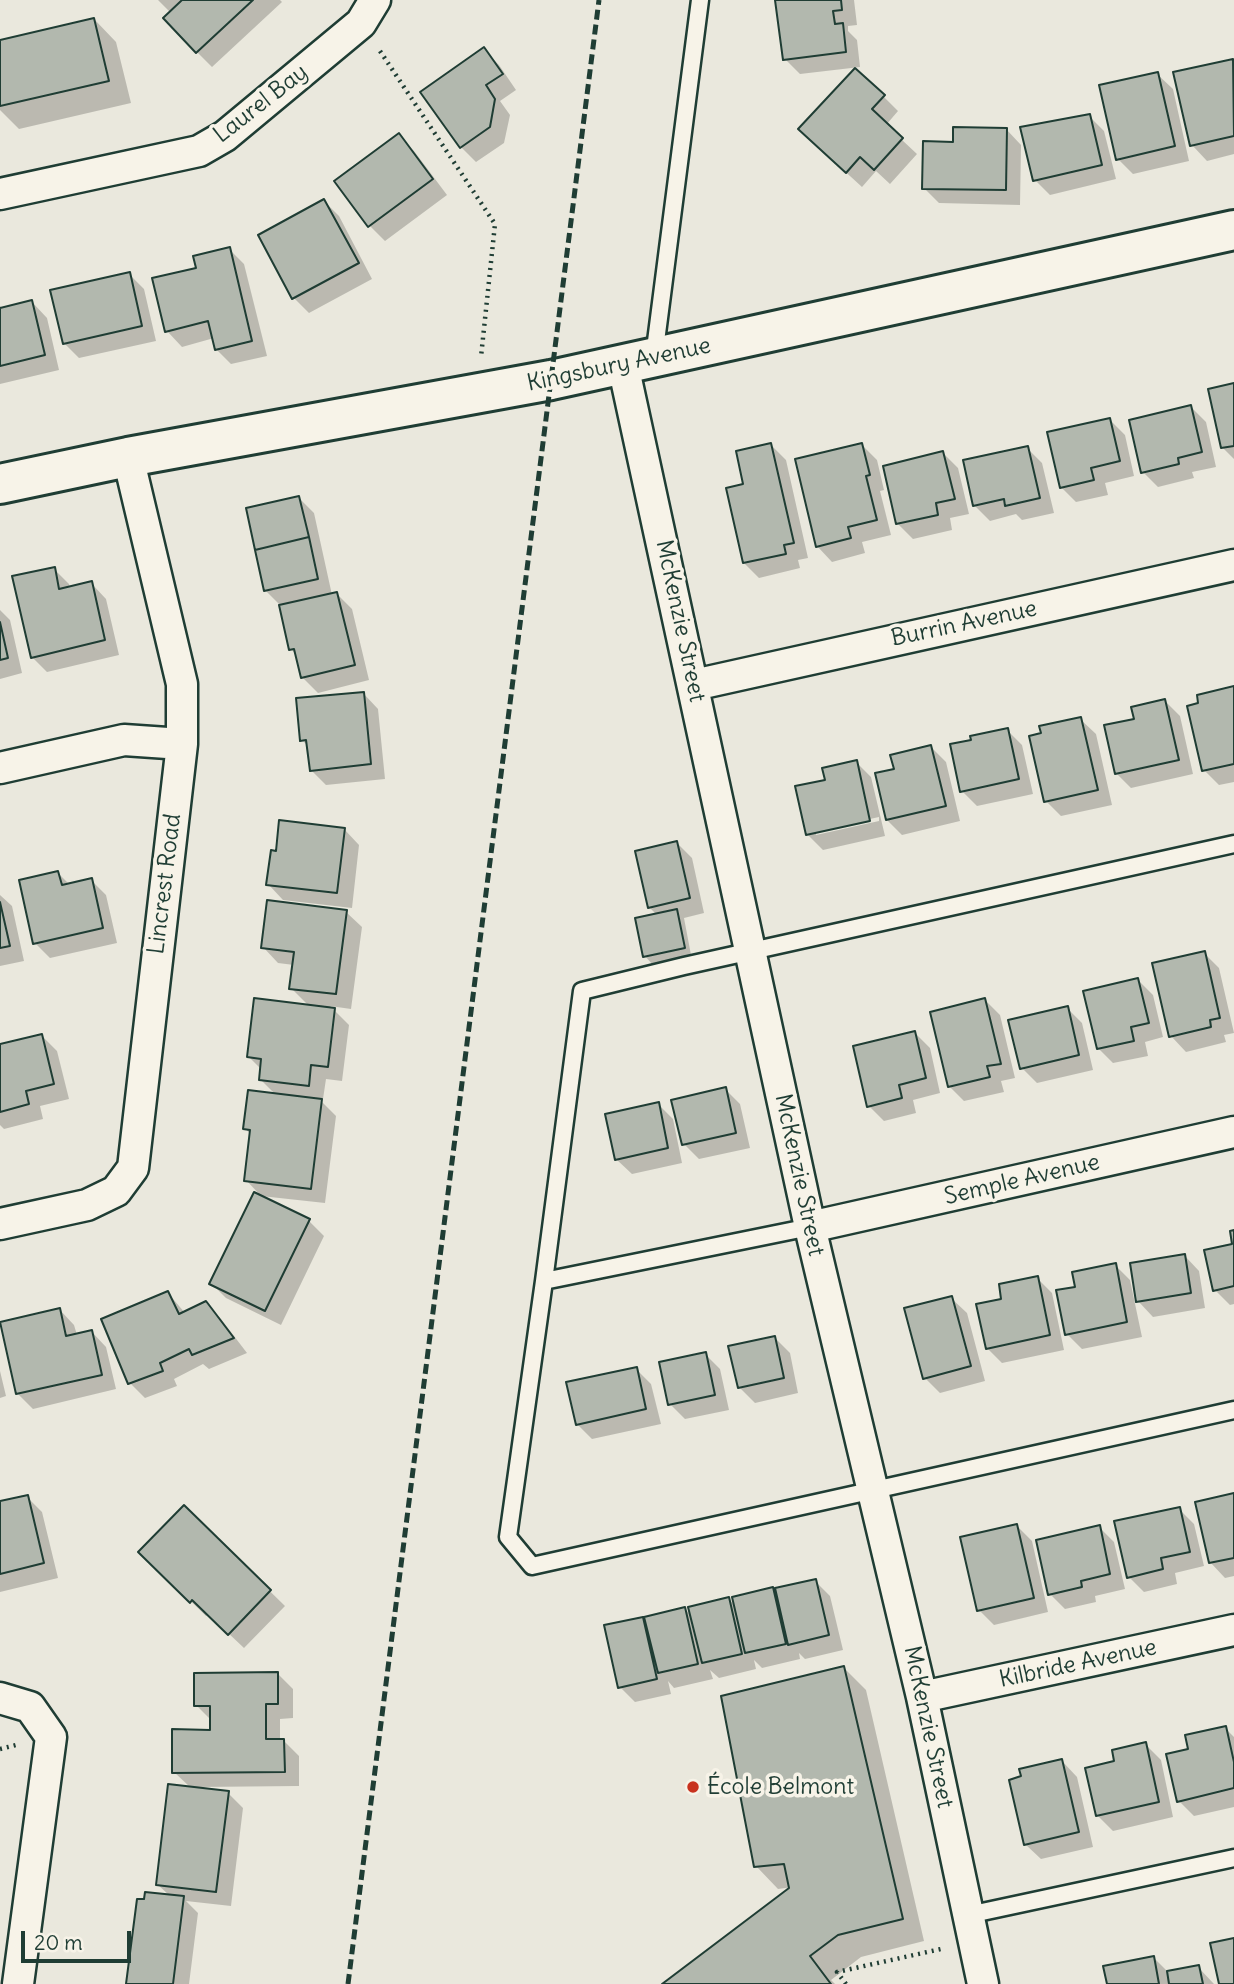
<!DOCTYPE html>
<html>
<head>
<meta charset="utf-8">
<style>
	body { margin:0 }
	#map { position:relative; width:1234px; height:1984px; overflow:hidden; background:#eae8dd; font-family:Delius,sans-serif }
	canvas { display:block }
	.scale { position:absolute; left:21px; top:1931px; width:110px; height:32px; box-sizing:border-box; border:4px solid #1f3d34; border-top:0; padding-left:9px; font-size:21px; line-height:24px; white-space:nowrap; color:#1f3d34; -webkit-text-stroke:5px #f7f3e8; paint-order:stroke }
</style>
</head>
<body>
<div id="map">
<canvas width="1234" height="1984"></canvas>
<div class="scale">20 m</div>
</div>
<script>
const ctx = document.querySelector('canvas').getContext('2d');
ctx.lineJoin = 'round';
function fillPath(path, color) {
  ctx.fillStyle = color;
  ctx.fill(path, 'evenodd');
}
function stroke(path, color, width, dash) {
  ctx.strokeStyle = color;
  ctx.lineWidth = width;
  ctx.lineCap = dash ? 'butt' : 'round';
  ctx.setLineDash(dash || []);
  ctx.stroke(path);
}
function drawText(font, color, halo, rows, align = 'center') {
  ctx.font = font + ' Delius,sans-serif';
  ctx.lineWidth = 7;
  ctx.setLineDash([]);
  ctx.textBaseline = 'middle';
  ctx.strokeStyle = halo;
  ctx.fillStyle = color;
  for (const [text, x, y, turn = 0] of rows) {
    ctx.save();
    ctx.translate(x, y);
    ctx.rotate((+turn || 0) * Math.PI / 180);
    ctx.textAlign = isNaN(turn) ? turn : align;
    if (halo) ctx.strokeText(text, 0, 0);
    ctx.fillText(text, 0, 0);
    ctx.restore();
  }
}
const shadow = new Path2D(`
	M158,0H280L282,2L212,67L197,52L171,13Z
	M777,0H854L857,25L848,26V31L857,40L860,67L800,74L785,59Z
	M94,19L116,42L131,103L19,129L0,110V41Z
	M484,50L499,65L516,90L500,101L510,115L504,143L476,162L461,147L423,92Z
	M1232,60L1234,62V154L1207,161L1192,145Z
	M1157,74L1173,89L1189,161L1133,174L1118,159Z
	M883,96L898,111L886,125L917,154L890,184L876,171L862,187L815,144Z
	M1089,116L1104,131L1116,179L1050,195L1035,180Z
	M1006,129L1021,145L1020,205L939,203L924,188L955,143Z
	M399,136L414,151L447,195L385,241L370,226L337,181Z
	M324,201L339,216L372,279L309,313L294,298Z
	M229,249L244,264L267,356L231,364L216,349L214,338L182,347L167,331L198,269Z
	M129,274L144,289L156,341L79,358L64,343Z
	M32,302L47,318L59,370L0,384V306L3,309Z
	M1234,384V459L1223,448Z
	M1191,407L1206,422L1216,467L1192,472L1194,478L1158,487L1143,472Z
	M1110,420L1125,435L1134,476L1105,483L1108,495L1076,502L1061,487Z
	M771,445L786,460L808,558L798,560L800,568L759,578L744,563L746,486Z
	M862,445L877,460L884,490L880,491L891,535L862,542L865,553L832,562L817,546Z
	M1027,448L1042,463L1054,513L1022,520L1016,514L990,521L974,505Z
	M943,453L958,468L969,514L950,518L952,530L913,539L898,524Z
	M299,498L314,513L332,595L337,594L352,609L369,680L318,693L302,677L297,656L291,649L280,605L265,590Z
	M54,569L69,584L70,588L91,583L106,599L119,655L47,672L32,657Z
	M0,610L10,620L22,673L0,679Z
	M1234,688V782L1219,785L1204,770L1200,704Z
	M363,693L378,709L385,779L326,785L311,770L309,747L302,740Z
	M1165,701L1180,716L1193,774L1131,788L1116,773L1136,720Z
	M1080,719L1096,734L1112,805L1061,816L1046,801Z
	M1007,730L1022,745L1033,794L977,806L962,791Z
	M931,747L946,762L960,821L902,835L887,820L896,770Z
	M856,762L871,777L885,836L823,850L808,835L827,781ZM879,817V821L816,835V831Z
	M344,829L359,845L352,908L283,900L268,884L277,853Z
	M677,843L692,858L704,913L684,918L691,955L652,964L645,956L657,915L649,907Z
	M58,873L70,885L91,880L106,895L117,943L50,958L35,943Z
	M0,895L12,906L24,961L0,966Z
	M346,912L362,927L351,1009L330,1006L349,1025L342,1081L326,1079L323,1099L318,1098L336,1116L325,1203L261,1196L246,1180L251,1135L245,1128L276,1095L260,1079L262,1070L249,1057L310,1007L291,988L294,965L278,963L263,947Z
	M1204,953L1219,968L1234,1033L1224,1035L1226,1042L1186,1052L1171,1036Z
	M1138,980L1153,995L1163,1037L1145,1042L1148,1056L1113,1063L1098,1048Z
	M985,1000L1000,1015L1015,1078L1001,1081L1004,1092L964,1101L949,1086Z
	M1067,1008L1082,1023L1093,1070L1037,1083L1022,1068Z
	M915,1033L930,1048L940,1093L913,1100L916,1113L884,1121L869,1106Z
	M42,1036L57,1051L69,1099L40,1106L43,1119L4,1129L0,1125V1046Z
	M725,1089L740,1104L750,1148L699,1159L684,1144Z
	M658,1104L673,1119L682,1163L632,1174L616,1159Z
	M309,1221L324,1236L281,1325L226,1298L211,1283Z
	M1234,1245V1304L1230,1305L1215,1290Z
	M1184,1255L1199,1271L1205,1308L1153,1317L1138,1301Z
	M1115,1265L1130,1280L1142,1337L1082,1349L1067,1334L1077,1288Z
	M1037,1278L1052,1293L1064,1350L1002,1363L987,1348L1003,1300Z
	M168,1293L185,1313L205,1303L221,1319L247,1353L209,1369L203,1364L174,1379L177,1386L145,1398L130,1383Z
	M951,1298L967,1313L985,1381L940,1393L925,1378Z
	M59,1309L74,1325L77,1335L91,1331L106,1347L116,1389L33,1409L18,1394Z
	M774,1337L790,1353L798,1393L755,1403L739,1387Z
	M705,1354L720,1369L729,1410L685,1419L670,1404Z
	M636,1369L651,1384L661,1424L592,1439L577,1424Z
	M0,1371L6,1396L0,1398Z
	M1234,1495V1576L1225,1578L1210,1562Z
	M27,1497L42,1512L58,1578L0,1592V1503Z
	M184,1507L285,1606L244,1648L208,1614L206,1616L140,1552Z
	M1179,1509L1194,1524L1204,1566L1175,1573L1177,1584L1144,1592L1129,1577Z
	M1017,1526L1032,1541L1048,1612L994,1625L979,1610Z
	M1099,1527L1114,1542L1125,1589L1095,1596L1096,1602L1065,1609L1050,1594Z
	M815,1581L830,1596L843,1650L805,1659L799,1653L800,1659L762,1668L754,1660L756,1669L719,1678L710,1670L713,1679L674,1688L668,1681L671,1694L635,1702L620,1687L642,1618L648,1624L685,1609L693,1617L729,1599L736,1607L772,1589L779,1596Z
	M844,1668L866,1690L924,1941L861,1957L831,1980L835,1984H665L793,1887L778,1889L756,1866Z
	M278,1674L293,1689V1718L280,1719V1741H284L299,1756V1786L199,1787L198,1789L228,1793L243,1808L231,1906L186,1901L198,1913L189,1984H128L170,1896L157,1884L191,1788L174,1772L212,1731V1721L196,1705Z
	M1225,1728L1234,1737V1807L1194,1816L1179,1801L1190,1751Z
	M1145,1744L1161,1760L1173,1817L1113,1831L1098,1816L1116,1763Z
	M1062,1761L1077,1777L1093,1847L1041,1859L1025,1844Z
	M1153,1957L1169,1973L1198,1967L1214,1984H1109Z`);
const building = new Path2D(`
	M182,0H253L196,53L163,18Z
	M775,0H841L842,10L833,11L835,24L843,23L846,52L783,60Z
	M94,18L109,81L0,106V40Z
	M484,47L503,74L486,85L495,99L490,127L460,148L420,92Z
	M1233,59L1234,136L1190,146L1173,72Z
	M855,68L885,95L872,109L903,138L874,170L860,157L846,173L798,129Z
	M1158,72L1175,146L1116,160L1099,85Z
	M1090,114L1102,165L1033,181L1020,127Z
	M953,127L1007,128L1006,190L922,189L923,141L953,142Z
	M399,133L433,179L368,227L334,181Z
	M324,199L359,263L292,299L258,235Z
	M230,247L252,341L215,350L208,321L165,332L152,278L196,268L193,256Z
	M130,272L142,326L63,344L50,290Z
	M32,300L45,355L0,366V308Z
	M1234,383V446L1221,448L1208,389Z
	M1191,405L1202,452L1178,458L1179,464L1141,473L1129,420Z
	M1110,418L1120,461L1091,468L1094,480L1060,488L1047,432Z
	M771,443L794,543L784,545L786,554L743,563L726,488L743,484L736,451Z
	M862,443L870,475L866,476L877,520L848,527L851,538L816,547L795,459Z
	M1028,446L1040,498L1005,506L1004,499L973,506L963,460Z
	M943,451L955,499L936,503L938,515L896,524L883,466Z
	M299,496L309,537L255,550L246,508Z
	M309,537L318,579L264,591L255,550Z
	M55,567L59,589L92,581L105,640L31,658L12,576Z
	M337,592L355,665L301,678L294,649L289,650L279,605Z
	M0,622L8,658L0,660Z
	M1234,686V764L1202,771L1187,706L1198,703L1197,695Z
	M364,692L371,764L310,771L306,740L300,741L296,698Z
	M1165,699L1179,760L1115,774L1104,725L1134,719L1131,707Z
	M1081,717L1098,790L1044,802L1029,736L1041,733L1039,726Z
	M1008,728L1019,779L960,792L950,744L971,740L970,736Z
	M931,745L946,806L886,820L875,773L894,769L890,755Z
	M857,760L870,821L806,835L795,786L825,780L822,768Z
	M279,820L345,828L337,893L266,885L271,850L276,851Z
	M677,841L690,898L648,908L635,851Z
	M58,871L62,885L92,878L103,928L33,944L19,880Z
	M267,900L347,910L336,994L289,989L294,952L261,948Z
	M0,902L10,946L0,948Z
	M677,909L685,948L643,957L635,918Z
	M1205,951L1220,1018L1210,1020L1211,1027L1169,1037L1152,963Z
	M1138,978L1149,1023L1131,1027L1134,1041L1097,1049L1083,991Z
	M254,998L335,1008L328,1067L311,1065L309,1086L259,1080L261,1059L247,1057Z
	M985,998L1001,1064L987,1066L990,1077L948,1087L930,1012Z
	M1068,1006L1079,1055L1020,1069L1008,1020Z
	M915,1031L926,1078L899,1085L902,1098L867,1107L853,1046Z
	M42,1034L54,1084L26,1091L29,1104L0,1112V1044Z
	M726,1087L736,1133L682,1145L671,1100Z
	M248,1090L322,1099L311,1189L244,1181L250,1130L243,1129Z
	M659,1102L668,1148L615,1160L605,1114Z
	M254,1192L310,1219L265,1311L209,1284Z
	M1234,1230V1286L1213,1291L1204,1250L1232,1244L1230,1231Z
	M1185,1254L1191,1293L1136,1302L1130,1263Z
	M1116,1263L1127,1322L1065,1335L1056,1290L1075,1287L1072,1272Z
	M1038,1276L1050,1335L986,1349L976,1304L1001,1299L999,1284Z
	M168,1291L179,1314L206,1301L234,1338L192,1355L189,1349L160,1363L163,1371L128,1384L101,1319Z
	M952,1296L971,1366L923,1379L904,1308Z
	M60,1308L66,1336L92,1330L102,1375L16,1394L0,1322Z
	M775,1336L784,1378L738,1388L728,1346Z
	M706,1352L715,1395L668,1405L659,1362Z
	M637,1367L646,1409L576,1425L566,1382Z
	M1234,1493V1558L1209,1563L1195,1502Z
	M28,1495L44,1563L0,1574V1501Z
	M184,1505L271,1590L228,1635L192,1600L190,1603L138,1552Z
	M1180,1507L1190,1552L1161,1558L1163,1569L1127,1578L1114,1521Z
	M1017,1524L1034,1598L977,1611L960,1537Z
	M1100,1525L1110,1574L1081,1581L1082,1587L1048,1595L1036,1540Z
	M816,1579L829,1635L788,1645L775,1588Z
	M773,1587L786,1644L745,1653L732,1597Z
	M729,1597L742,1654L702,1663L688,1607Z
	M685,1607L698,1664L658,1673L644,1617Z
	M643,1617L657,1679L618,1688L604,1625Z
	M844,1666L903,1919L838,1935L810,1956L831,1984H662L789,1888L784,1864L754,1867L721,1696Z
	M278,1672V1704H266V1739H284L285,1772L172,1773V1729L210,1730V1706H194V1673Z
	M1226,1726L1234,1762V1788L1177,1802L1166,1754L1188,1749L1185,1735Z
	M1146,1742L1159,1802L1096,1816L1085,1768L1114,1761L1112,1750Z
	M1062,1759L1079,1832L1024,1845L1009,1780L1021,1776L1019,1769Z
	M168,1784L229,1791L216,1892L156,1885Z
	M145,1892L184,1896L173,1984H126L137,1899H144Z
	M1234,1938V1984H1219L1210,1943Z
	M1154,1956L1159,1984H1107L1103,1966Z
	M1199,1965L1203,1984H1169L1167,1971Z`);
const path = new Path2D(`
	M380,51L495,224L481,357
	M0,1749L16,1745
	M846,1984L837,1972L941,1949`);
const service = new Path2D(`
	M654,357L700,0
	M810,1227L544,1281L508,1537L532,1566L1234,1410
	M544,1281L582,991L684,966L1234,844
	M968,1915L1234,1858`);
const minor = new Path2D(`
	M0,194L199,151L225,136L361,23L375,0
	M623,365L810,1227L922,1697L983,1984
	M694,685L1234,565
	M0,768L124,740L182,744
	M0,1224L87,1205L116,1191L133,1168L182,744V684L128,457
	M810,1227L1234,1132
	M922,1697L1234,1630
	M0,1698L30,1707L51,1737L18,1984`);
const tertiary = new Path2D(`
	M0,484L128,457L551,380L1234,230`);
const rail = new Path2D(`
	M348,1984L599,0`);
const markers = [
	[693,1787,7,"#c8321e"]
];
const streetNames = [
	["Laurel Bay",261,104,-38],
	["Kingsbury Avenue",619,365,-12],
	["McKenzie Street",680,621,78],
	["Burrin Avenue",964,624,-12],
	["Lincrest Road",165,884,-83],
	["McKenzie Street",799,1175,78],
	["Semple Avenue",1022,1180,-13],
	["Kilbride Avenue",1078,1664,-12],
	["McKenzie Street",928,1727,78]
];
const poiNames = [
	["École Belmont",707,1787]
];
fillPath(shadow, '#0003');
fillPath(building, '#b2b8ae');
stroke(building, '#1f3d34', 2);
stroke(service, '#1f3d34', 21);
stroke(minor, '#1f3d34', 35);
stroke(tertiary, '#1f3d34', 44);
stroke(path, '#1f3d34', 4.5, [2, 5]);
stroke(service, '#f7f3e8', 16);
stroke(minor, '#f7f3e8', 30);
stroke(tertiary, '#f7f3e8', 38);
stroke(rail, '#1f3d34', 5, [10, 5]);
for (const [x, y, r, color] of markers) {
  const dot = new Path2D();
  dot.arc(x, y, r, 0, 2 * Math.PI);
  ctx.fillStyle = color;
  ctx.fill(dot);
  stroke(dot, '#f7f3e8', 2.5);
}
drawText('23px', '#1f3d34', '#f7f3e8', streetNames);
drawText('23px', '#1f3d34', '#f7f3e8', poiNames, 'left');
</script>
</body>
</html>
